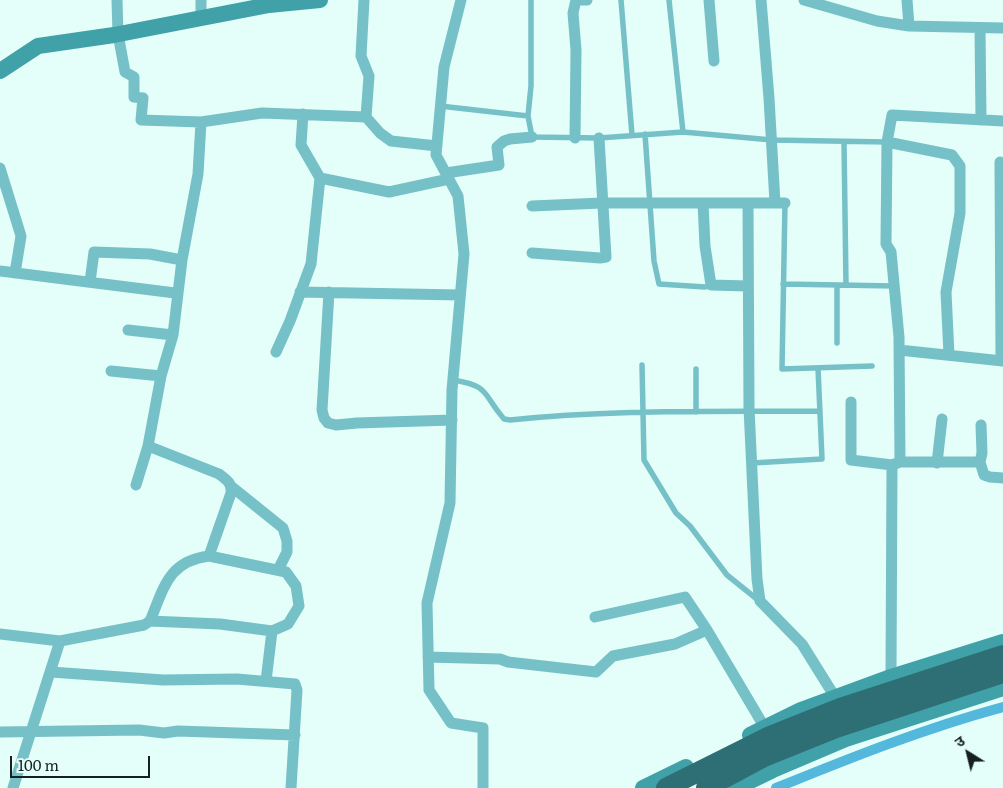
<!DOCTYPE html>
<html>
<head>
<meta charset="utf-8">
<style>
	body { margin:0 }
	#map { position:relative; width:1003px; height:788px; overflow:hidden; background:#e4fef9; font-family:Literata,"Noto Sans Devanagari",serif }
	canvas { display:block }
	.north { position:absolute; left:943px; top:728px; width:50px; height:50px; -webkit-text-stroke:4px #e4fef9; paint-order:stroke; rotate:324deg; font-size:14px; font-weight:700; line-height:20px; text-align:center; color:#16201e }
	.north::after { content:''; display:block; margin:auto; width:18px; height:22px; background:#16201e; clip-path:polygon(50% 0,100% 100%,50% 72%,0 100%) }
	.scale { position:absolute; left:10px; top:756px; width:140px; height:22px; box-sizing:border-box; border:2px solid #16201e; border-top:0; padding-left:6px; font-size:15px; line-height:18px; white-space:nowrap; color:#16201e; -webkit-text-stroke:4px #e4fef9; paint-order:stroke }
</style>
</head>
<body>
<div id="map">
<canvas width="1003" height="788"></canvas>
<div class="north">उ</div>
<div class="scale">100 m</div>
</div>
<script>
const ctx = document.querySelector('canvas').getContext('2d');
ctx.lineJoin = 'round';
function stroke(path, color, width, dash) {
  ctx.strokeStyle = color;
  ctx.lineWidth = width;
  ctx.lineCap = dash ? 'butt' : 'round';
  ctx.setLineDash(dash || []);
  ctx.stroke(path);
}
const canal = new Path2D(`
	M776,788C850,758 925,728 1003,707`);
const lane = new Path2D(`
	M531,0V86L528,116L532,137L599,138L683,132L772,140L887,142
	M621,0L632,135
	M669,0L683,132
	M440,106L528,116
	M645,134L654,261L659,284L705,287L711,285
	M844,142L846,285
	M785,203L782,369L872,366
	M783,284L894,286
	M837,285V343
	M642,365L644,460L676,513L690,526L727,575L758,600
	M696,369V412
	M453,380C491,386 482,394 504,419L510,420C613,409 717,412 820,411
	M752,463L822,459L818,368`);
const street = new Path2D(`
	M117,0L118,34L125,72L134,77V97L143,98L141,120L201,122L262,113L366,117L380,133L391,141L437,146
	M201,0V17
	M364,0L361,56L369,76L366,117
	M461,0L444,67L436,155L458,196L464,254L452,390L450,503L427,603L429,690L451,723L483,728V788
	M709,0L714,61
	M761,0L769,98L775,203
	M804,0L877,21L909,26L1003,28
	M907,0L909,26
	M980,28L981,120
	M575,138L576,50L573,13L576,0H587
	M887,142L952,155L960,166V213L946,292L949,355
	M1000,162L1001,361
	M0,168L21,236L15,273
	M446,173L499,165L497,147L504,141L510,139L532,137
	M320,178L389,192L449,179
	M703,203L705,246L711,285L748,286
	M748,203L749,408L757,579L760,601L802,644L835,697
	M532,206L602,203H785
	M532,253L600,258L606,257L599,138
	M0,271L175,293
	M90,282L94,252L150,254L182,260
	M300,292L460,295
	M329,292L322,410L324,418L328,423L336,425L357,423L452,420
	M128,330L173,335
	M899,350L1003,361
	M276,352L290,321L311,264L320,178L301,145L303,114
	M111,371L161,376
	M851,402V460L892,465
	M981,425L982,453L980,462L984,475L990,477L1003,478
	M900,462H980
	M937,463L942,419
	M136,485L148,446
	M232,487L283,528L287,541V552L278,570
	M595,617L685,597L707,630L765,728
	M150,621L220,624L272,631L288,624L299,606L296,586L286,572L209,556
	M0,634L60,641L144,625L150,621C164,588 168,561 209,556L231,493C232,483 227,480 219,474L148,446L161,376L173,335L182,260L198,174L201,122
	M428,657L500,659L508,662L596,672L613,656L675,644L707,630
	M51,672L163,680L237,679L295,684L297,690L291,788
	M891,677L892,465L900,462L899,337L891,252L886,244L887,142L892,115L1003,121
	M266,681L272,631
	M0,732L139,730L164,733L178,731L295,735
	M13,788L60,641`);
const secondary = new Path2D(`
	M0,71L38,46L114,35L269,5L320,0
	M750,735L801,710L888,678L1003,642
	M643,788L686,767
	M736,788L773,770L846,739L1003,688`);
const highway = new Path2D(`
	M666,788L770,736L840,708L1003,655
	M706,788L764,757L836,728L1003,673`);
stroke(canal, '#53b8db', 10);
stroke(lane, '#76c1c8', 5.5);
stroke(street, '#76c1c8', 11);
stroke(secondary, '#40a1a9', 16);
stroke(highway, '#2e6f75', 20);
</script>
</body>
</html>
